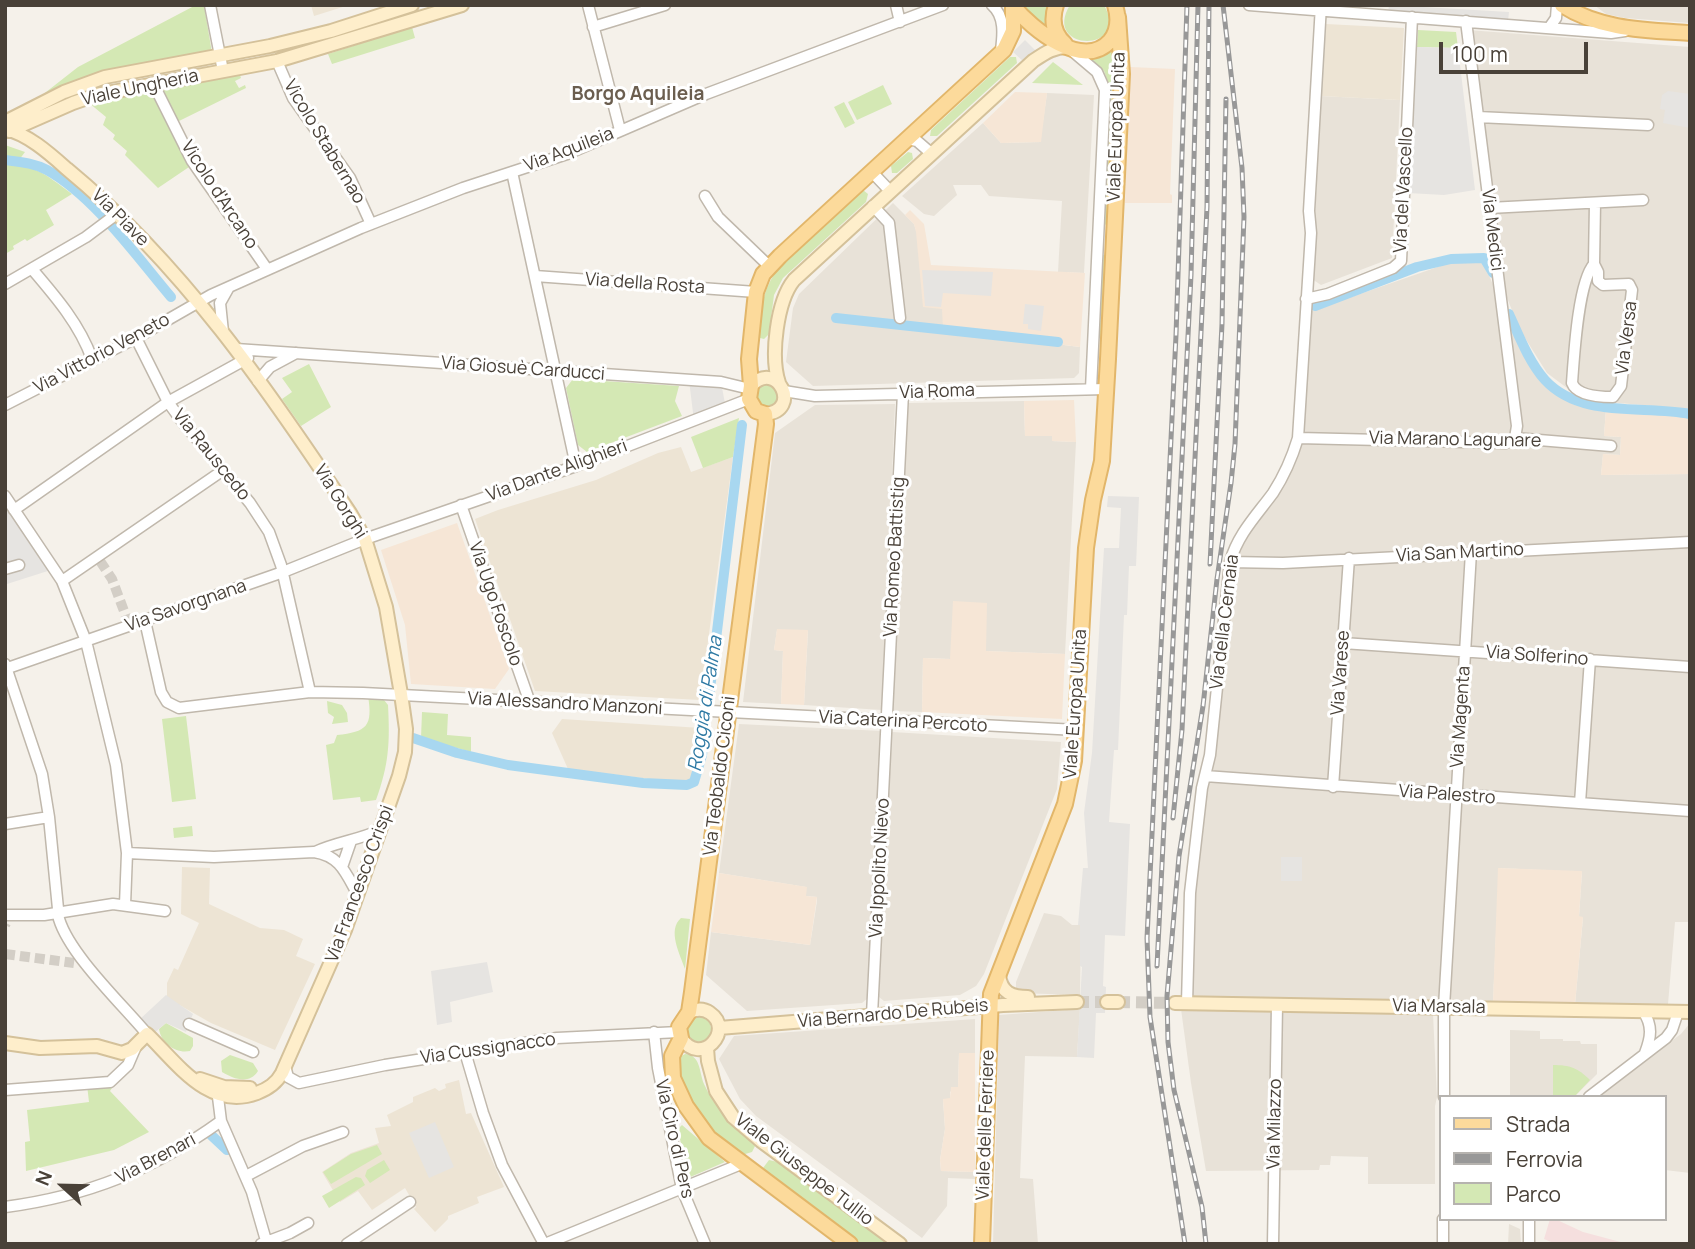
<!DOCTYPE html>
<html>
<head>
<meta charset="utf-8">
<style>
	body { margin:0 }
	#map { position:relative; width:1695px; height:1249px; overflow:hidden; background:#f5f1ea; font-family:Manrope,sans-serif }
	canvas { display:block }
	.frame { position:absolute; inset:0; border:7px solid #494138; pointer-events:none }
	.legend { position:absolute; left:1439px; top:1095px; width:228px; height:126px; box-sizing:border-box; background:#fff; border:2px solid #b6b3af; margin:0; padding:9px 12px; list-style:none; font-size:21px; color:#494138 }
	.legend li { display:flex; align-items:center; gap:14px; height:35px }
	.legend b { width:35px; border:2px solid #b6b3af }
	.north { position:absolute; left:28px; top:1151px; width:70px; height:70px; -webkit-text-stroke:5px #fff; paint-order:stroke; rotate:292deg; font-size:19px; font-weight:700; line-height:28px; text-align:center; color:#494138 }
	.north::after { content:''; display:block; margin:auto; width:24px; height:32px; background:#494138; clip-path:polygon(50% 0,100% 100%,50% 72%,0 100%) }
	.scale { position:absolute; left:1439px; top:42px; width:149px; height:32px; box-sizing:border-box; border:4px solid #494138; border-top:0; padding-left:9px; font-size:21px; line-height:24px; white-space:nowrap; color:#494138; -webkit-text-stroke:5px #fff; paint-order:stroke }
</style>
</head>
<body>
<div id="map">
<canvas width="1695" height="1249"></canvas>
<div class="frame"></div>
<ul class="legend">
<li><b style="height:9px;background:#fcda9b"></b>Strada</li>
<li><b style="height:9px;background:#989898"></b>Ferrovia</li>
<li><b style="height:19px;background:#d4e8b4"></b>Parco</li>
</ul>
<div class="north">N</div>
<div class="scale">100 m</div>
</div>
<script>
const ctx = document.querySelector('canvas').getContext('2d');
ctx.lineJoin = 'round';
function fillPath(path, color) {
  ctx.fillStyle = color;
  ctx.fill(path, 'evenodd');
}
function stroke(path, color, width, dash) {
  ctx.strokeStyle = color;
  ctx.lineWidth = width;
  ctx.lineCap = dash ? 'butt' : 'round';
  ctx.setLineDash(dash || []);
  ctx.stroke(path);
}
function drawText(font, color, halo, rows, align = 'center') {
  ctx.font = font + ' Manrope,sans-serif';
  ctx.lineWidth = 6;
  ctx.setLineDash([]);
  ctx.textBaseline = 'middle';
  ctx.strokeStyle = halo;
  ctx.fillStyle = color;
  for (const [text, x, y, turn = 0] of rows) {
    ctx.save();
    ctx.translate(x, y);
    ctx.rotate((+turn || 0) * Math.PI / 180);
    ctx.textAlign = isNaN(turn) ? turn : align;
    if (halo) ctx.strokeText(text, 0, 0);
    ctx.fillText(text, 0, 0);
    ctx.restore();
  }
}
const residential = new Path2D(`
	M1594,5H1690V23L1625,18L1606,14Z
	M1468,30L1690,47V409L1619,403L1579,397L1547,373L1520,330L1505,293Z
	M1047,93L1094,95L1084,273L1058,272L1062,201L989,196L981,185H953L957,195L934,216L924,214L902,196L983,123L1001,143L1040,142Z
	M1321,96L1400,100L1392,258L1321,285L1312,279Z
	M893,203L914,224L942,309L1058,341L1064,345L1080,347L1079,373L1074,378L813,386L786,362L793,308L799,294Z
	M1482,260L1529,365L1542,382L1558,396L1576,404L1606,409L1604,436L1621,437L1620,455L1603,454L1601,475L1690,474V922H1675L1668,1004H1575L1583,918L1579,917L1582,872L1499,868L1493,1001L1192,997L1193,886L1235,555L1299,449L1304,429L1311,311L1449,263Z
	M1024,401L1025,436H1052V441L1076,442L1065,654L985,651L950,659L923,658L922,712L891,711L907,403Z
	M895,404L882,710L804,705L808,631L800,630H777L774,650L783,651L781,704L743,702L775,433L815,405Z
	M739,724L882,731L868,998L862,1003L747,1011L706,975L711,932L810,945L817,901V897L806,896V887L719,873Z
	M892,732L1061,742L1057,789L984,974L976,986L960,995L884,1001L879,997Z
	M1044,913L1061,916L1072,925H1081L1080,995L1016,993V982Z
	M1080,1009L1077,1057L1025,1056L1020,1178L1033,1179L1038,1244H993L999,1015Z
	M1181,1009L1433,1014L1437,1097L1435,1106V1184H1368V1157L1331,1156L1330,1165H1320L1319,1170L1206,1171L1191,1083Z
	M975,1019V1053H959L958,1087L950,1092V1099H943L945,1129L940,1160L941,1171L975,1172V1179L948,1178L947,1206L922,1238L756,1116L740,1099L719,1059L734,1036Z
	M1690,1023V1173L1665,1170V1097H1593L1681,1034Z
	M1510,1030L1540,1031V1039H1563V1041H1580L1581,1044H1597V1074L1574,1097H1510Z
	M1509,1224L1520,1229L1521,1244H1508Z`);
const commercial = new Path2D(`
	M1130,67L1175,69L1170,194L1172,195V203H1125Z
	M1015,92L1047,93L1041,142L1001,143L983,123Z
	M910,210L924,224L931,265L1085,273L1080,347L1064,345L1058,341L943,329L942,309L923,307L916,232L914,224L905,215Z
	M1074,400L1076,442L1052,441V436H1025L1024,401Z
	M1606,409L1690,416V474L1601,475L1603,454L1620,455L1621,437L1604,436Z
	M457,523L509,669L495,689L411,684L405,625L381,550Z
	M953,601L987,603L986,651L1065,654L1062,719L922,712L923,658L950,659Z
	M777,629L808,630L804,705L781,704L783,651L774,650Z
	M1498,868L1582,871L1579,916L1583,917L1575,1004L1493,1001Z
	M719,873L807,887L806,896L817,897L810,945L711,932Z
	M959,1053H975V1172L941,1171L940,1160L945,1129L943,1099L950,1098L951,1087H958Z`);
const education = new Path2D(`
	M311,5H349L314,16Z
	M1326,24L1404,28L1400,100L1321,96Z
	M681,447L691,472L733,457L700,700L535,691L475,519L498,510L596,480L658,453Z
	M562,719L701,728L694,775L692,779L687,781H667L568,769L552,733Z
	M182,867L210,868L209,904L260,928L284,930L303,939L296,956L315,964L275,1050L211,1023L167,998V983L174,968L178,970L199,923L181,914Z
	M459,1080L466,1114L471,1113L504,1187L477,1197L479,1203L448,1216V1219L435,1232L414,1209L416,1207L405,1188L372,1210L358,1191L340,1202L322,1172L351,1153L379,1143L375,1128L391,1126L387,1115L413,1102V1097L435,1088L439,1091L446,1088L445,1084Z`);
const medical = new Path2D(`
	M1550,1219H1555L1583,1232L1628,1244H1556L1544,1239Z`);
const green = new Path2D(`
	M196,5H204L212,53L121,68L86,77L41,96L78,67Z
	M1024,5H1050L1048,27L1032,15Z
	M1070,5H1104C1132,54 1041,52 1070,5Z
	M412,27L415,38L332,64L328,54Z
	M1418,30L1456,32L1458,48L1417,47Z
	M1116,48L1112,226L1103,224L1108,82L1104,71L1090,59L1103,57Z
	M1010,57H1016L1017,63L937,136H930L931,130Z
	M1053,62L1083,85L1032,83Z
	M240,75L241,78L235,81L239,88L245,85L246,88L177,122L162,88Z
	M883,85L892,104L857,120L848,102Z
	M153,86L192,165L158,188L125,155L127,151L113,139L115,135L103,125L106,117L89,103Z
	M844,102L855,123L845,128L834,107Z
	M5,145L25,152L19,160L5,158Z
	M908,152L912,153L913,159L897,173H892L891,166Z
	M5,163C32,162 52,179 72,194L46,210L54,225L27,241L25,239L13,246L14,249L5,254Z
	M863,190L868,194L866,202L783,278L774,295L769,334L764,339L760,338L758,334C761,312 762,292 775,273L857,193Z
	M1103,255H1110L1105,338H1098Z
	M309,364L331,407L301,426L282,399L292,392L282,378Z
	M573,379L679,386L675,401L682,416L587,452L578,445L566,388Z
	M756 396a11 11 0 1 1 22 0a11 11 0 1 1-22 0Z
	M739,418L733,457L703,468L691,437Z
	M368,696L384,700L388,705C390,743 389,764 376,800L361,802L360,797L333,800L326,745L334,743L337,735C367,732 373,726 368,696Z
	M327,701L342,705L347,713L348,722L332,724L334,717L328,713Z
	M422,712L448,714L447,735L471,737V752L421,738Z
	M186,716L196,799L172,802L162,719Z
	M192,826L193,836L174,838L173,828Z
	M681,918L690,919L685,969C680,954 667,930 681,918Z
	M685 1029a13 13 0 1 1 26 0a13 13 0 1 1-26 0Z
	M166,1023L193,1038V1046L190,1051C176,1054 161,1043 159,1029Z
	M685,1054C701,1055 699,1072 704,1084C714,1107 734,1127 753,1143L755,1146L752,1152L742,1155L715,1135L701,1119L677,1074L678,1058Z
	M230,1055L253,1063L258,1071C249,1085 234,1079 222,1072L221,1061Z
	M1553,1065C1570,1065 1578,1068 1590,1080L1574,1097H1553Z
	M108,1084L112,1088L110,1091L149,1132L114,1150L26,1171L25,1142L30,1141L27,1110L89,1102L87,1085Z
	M682,1125L725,1162L688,1178L678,1129Z
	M377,1145L382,1154L331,1184L323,1172L351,1154Z
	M384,1160L390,1170L370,1183L365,1176L367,1170Z
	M769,1160L782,1163L889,1244H859L766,1175L763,1168Z
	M356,1177L361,1178L365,1185L329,1208L322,1196Z`);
const parking = new Path2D(`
	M1389,5L1509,12L1508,21L1388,13Z
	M1025,40L1036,51L1024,62L1013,52Z
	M1417,47L1458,48L1475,190L1444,195L1408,193Z
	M1668,91L1690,94V128L1663,123L1665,110L1660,109L1662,95Z
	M922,270L993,272L991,296L943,293L941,307L925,306Z
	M1025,304L1044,306L1041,331L1028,329V324H1023Z
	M689,380L721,382L726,409L694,421Z
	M160,400L162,402L23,499L21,497Z
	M5,496L54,569L7,584L5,578Z
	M1108,496L1139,497L1136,566H1129L1127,615H1124L1118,750H1114L1109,822L1130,824L1125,936L1105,935L1103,986L1106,987L1105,1013H1096L1094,1058L1077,1057L1082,967L1080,966V925H1078L1083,868H1088L1084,813L1092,753L1104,548H1119L1121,508L1107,507Z
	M1281,857H1302V881H1281Z
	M487,962L493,992L450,1002L452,1022L437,1025L431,971Z
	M166,995L193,1014L186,1032L166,1023L153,1034L139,1020Z
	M435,1122L454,1167L429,1178L409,1133Z`);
const canal = new Path2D(`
	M5,160C20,162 34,163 47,170C94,196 137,257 171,297
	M1315,306L1417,267L1451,259L1484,258L1493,273
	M1509,314C1519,336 1529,362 1545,380C1581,419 1643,405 1690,414
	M836,318L1058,342
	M413,738L457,753L508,765L643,783L687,785L694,782L702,755L742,425
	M211,1135L227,1150`);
const streetTunnel = new Path2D(`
	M100,561L112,579L127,619
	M5,925L6,923
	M5,954L74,963`);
const secondaryTunnel = new Path2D(`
	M1077,1002H1107
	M1118,1002L1175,1003`);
const street = new Path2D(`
	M210,5L223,71
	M588,5L620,130
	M896,5L900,22
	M992,5C1005,16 1003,35 1001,50
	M1249,5L1611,33L1625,31
	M1466,21L1517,426L1515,438
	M593,27L665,5
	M1549,28L1556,18L1557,5
	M1071,50L1097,72L1105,90L1091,389
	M277,61L293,98L350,178L371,224
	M153,83L192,161L267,269
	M1478,117L1648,125
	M907,139L917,141L932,154
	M871,171L890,191
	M512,172L576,466
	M705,196L718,217L769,266
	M873,206L889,223L900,318
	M1489,208L1643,200
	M1594,264C1578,282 1574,356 1572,383C1577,396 1600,397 1613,397L1621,386L1632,290L1629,284L1603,285L1598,281V272L1594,264L1595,203
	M32,269C56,297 80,325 92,359
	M535,276L756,292
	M5,284L86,237L118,213
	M1306,299L1328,294L1393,268L1401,261L1412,17
	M223,332L220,303L229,287
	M136,338L168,402L181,420L250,503L269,532L281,565L310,692
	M236,349L721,382L750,389
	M258,381L270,367L296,353
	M784,391L815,396L1106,389
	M5,405L136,338L211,295L361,228L463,188L567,154L706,94L943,5
	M1298,438L1506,443L1515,438L1611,446
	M5,496L62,581L86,641L116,765L127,853L125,905
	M461,505L530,703
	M14,510L168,402L248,358
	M1230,562L1283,563L1690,542
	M5,569L19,565
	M62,581L222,471
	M145,621L161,692L167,702L179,708L310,692L363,693L1077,730
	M1343,643L1690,667
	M5,664L42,774L49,817L59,919C70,955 121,1003 147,1034
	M5,669L283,572L365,539L576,466L749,399
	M1205,776L1690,811
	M1333,787L1349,558
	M1580,803L1590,659
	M5,824L49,817
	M315,852C336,842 359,840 380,830
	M127,853L214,857L314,852C341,856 346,874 358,895
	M342,867L351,841
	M5,915H44L113,904L165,911
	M1187,1003L1190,893L1202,788L1210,755L1230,562C1238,534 1256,516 1273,493C1284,476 1292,458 1298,438L1311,233L1309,211L1321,5
	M1643,1011C1653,1026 1651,1037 1645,1053
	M872,1015L903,393
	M189,1024L253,1052
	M654,1032L658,1068L682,1189L705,1244
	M465,1052L483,1113L502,1165L544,1244
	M285,1066L288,1077L299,1083L385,1065L557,1038L679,1032
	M217,1089L221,1121L252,1192L267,1244
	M5,1090L110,1082L128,1065L137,1044
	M1444,1097V1007L1471,552
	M1589,1097L1666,1038L1672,1030L1678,1012
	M246,1176L303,1146L343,1132
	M5,1207C88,1196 153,1170 221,1121
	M1529,1219V1244
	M261,1244L290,1233L308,1223
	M347,1244L410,1202
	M545,1244L741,1164
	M1273,1244L1277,1005
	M1443,1244V1219`);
const secondary = new Path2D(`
	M5,122L64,92L105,77L270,46L331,31L412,5
	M5,129C28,134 50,154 67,169C182,264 268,389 350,513L365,539L386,607L401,694L406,729L405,752L399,776L345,930L282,1073C276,1084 268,1089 257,1093C209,1111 177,1063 147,1034L132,1049L122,1053L97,1046L40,1048L5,1043
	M9,131L73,103L96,95L277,61L462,5
	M779,383C770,356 777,301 794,280L1033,61C1045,53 1053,47 1068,47
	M751,386C777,358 803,411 765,414
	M999,975C1001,993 1012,997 1028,997
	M1107,1002H1118
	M1175,1003L1690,1012
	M719,1028L1003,1005L1077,1002
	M681,1038C701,1068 735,1030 710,1013C703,1008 696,1009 689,1012
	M707,1048L708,1061L716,1091L733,1117L761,1141L900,1244
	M200,1079L224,1087L250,1088`);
const primary = new Path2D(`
	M1056,5C1051,20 1053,33 1065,44
	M1562,5C1601,30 1645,30 1690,33
	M1013,6C1032,29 1083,71 1110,41C1119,30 1119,18 1115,5
	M850,1244L709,1138L686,1106L673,1078L672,1056L681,1038L679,1027L689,1012L692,992L766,424L765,414L756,411L749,399L751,386L749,359L756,292L763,274L780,256L1004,50L1013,31V5
	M982,1244L991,994L1065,804L1074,761L1086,548L1093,500L1102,461L1108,359L1122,74L1118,17`);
const rail = new Path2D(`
	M1210,564L1222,324L1226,99
	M1173,818L1182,730L1207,207L1209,5
	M1157,966L1191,275L1198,5
	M1185,1244L1150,1017L1147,938L1176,335L1187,5
	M1206,1244L1202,1207L1174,1090L1168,1042L1167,996L1179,856L1203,706L1217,579L1231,483L1235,444L1244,217L1242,168L1223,5`);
const streetNames = [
	["Viale Ungheria",140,88,-12],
	["Viale Europa Unita",1117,127,-88],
	["Vicolo Stabernao",324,142,59],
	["Via Aquileia",569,150,-21],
	["Via del Vascello",1404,190,-87],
	["Vicolo d'Arcano",219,195,57],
	["Via Piave",120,218,45],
	["Via Medici",1492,230,83],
	["Via della Rosta",645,284,4],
	["Via Versa",1627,338,-83],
	["Via Vittorio Veneto",102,354,-28],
	["Via Giosuè Carducci",523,369,4],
	["Via Roma",937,392,-2],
	["Via Marano Lagunare",1455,440,1],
	["Via Rauscedo",211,455,51],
	["Via Dante Alighieri",557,471,-20],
	["Via Gorghi",340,502,58],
	["Via San Martino",1460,553,-3],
	["Via Romeo Battistig",895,557,-87],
	["Via Ugo Foscolo",495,604,71],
	["Via Savorgnana",186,606,-19],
	["Via della Cernaia",1225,622,-83],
	["Via Solferino",1537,656,4],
	["Via Varese",1341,673,-86],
	["Via Alessandro Manzoni",565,704,3],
	["Viale Europa Unita",1076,704,-86],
	["Via Magenta",1461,717,-86],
	["Via Caterina Percoto",903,722,3],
	["Via Teobaldo Ciconi",720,776,-83],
	["Via Palestro",1447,795,4],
	["Via Ippolito Nievo",880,868,-87],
	["Via Francesco Crispi",360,884,-70],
	["Via Marsala",1439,1007,1],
	["Via Bernardo De Rubeis",893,1014,-5],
	["Via Cussignacco",488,1049,-8],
	["Via Milazzo",1275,1124,-89],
	["Viale delle Ferriere",986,1125,-88],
	["Via Ciro di Pers",674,1139,77],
	["Via Brenari",156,1159,-28],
	["Viale Giuseppe Tullio",804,1170,38]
];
const neighbourhoodNames = [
	["Borgo Aquileia",638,95]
];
const waterNames = [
	["Roggia di Palma",706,704,-81]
];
fillPath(residential, '#e8e2d8');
fillPath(commercial, '#f6e6d6');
fillPath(education, '#ede4d4');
fillPath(medical, '#f5dfde');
fillPath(green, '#d4e8b4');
fillPath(parking, '#e6e4e1');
stroke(canal, '#a8d7f0', 10);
stroke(streetTunnel, '#d3cec6', 10, [10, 5]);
stroke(secondaryTunnel, '#d3cec6', 12, [12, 6]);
stroke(street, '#c0b8ac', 13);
stroke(secondary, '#d4c19a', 16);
stroke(primary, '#e2b66a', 18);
stroke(street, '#fff', 10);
stroke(secondary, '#feeecb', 12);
stroke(primary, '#fcda9b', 14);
stroke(rail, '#989898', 5);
stroke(rail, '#fff', 2.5, [8]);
drawText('18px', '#494138', '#fff', streetNames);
drawText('bold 19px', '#6b5e4f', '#fff', neighbourhoodNames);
drawText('italic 19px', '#2f7aa4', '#fff', waterNames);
</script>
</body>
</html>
